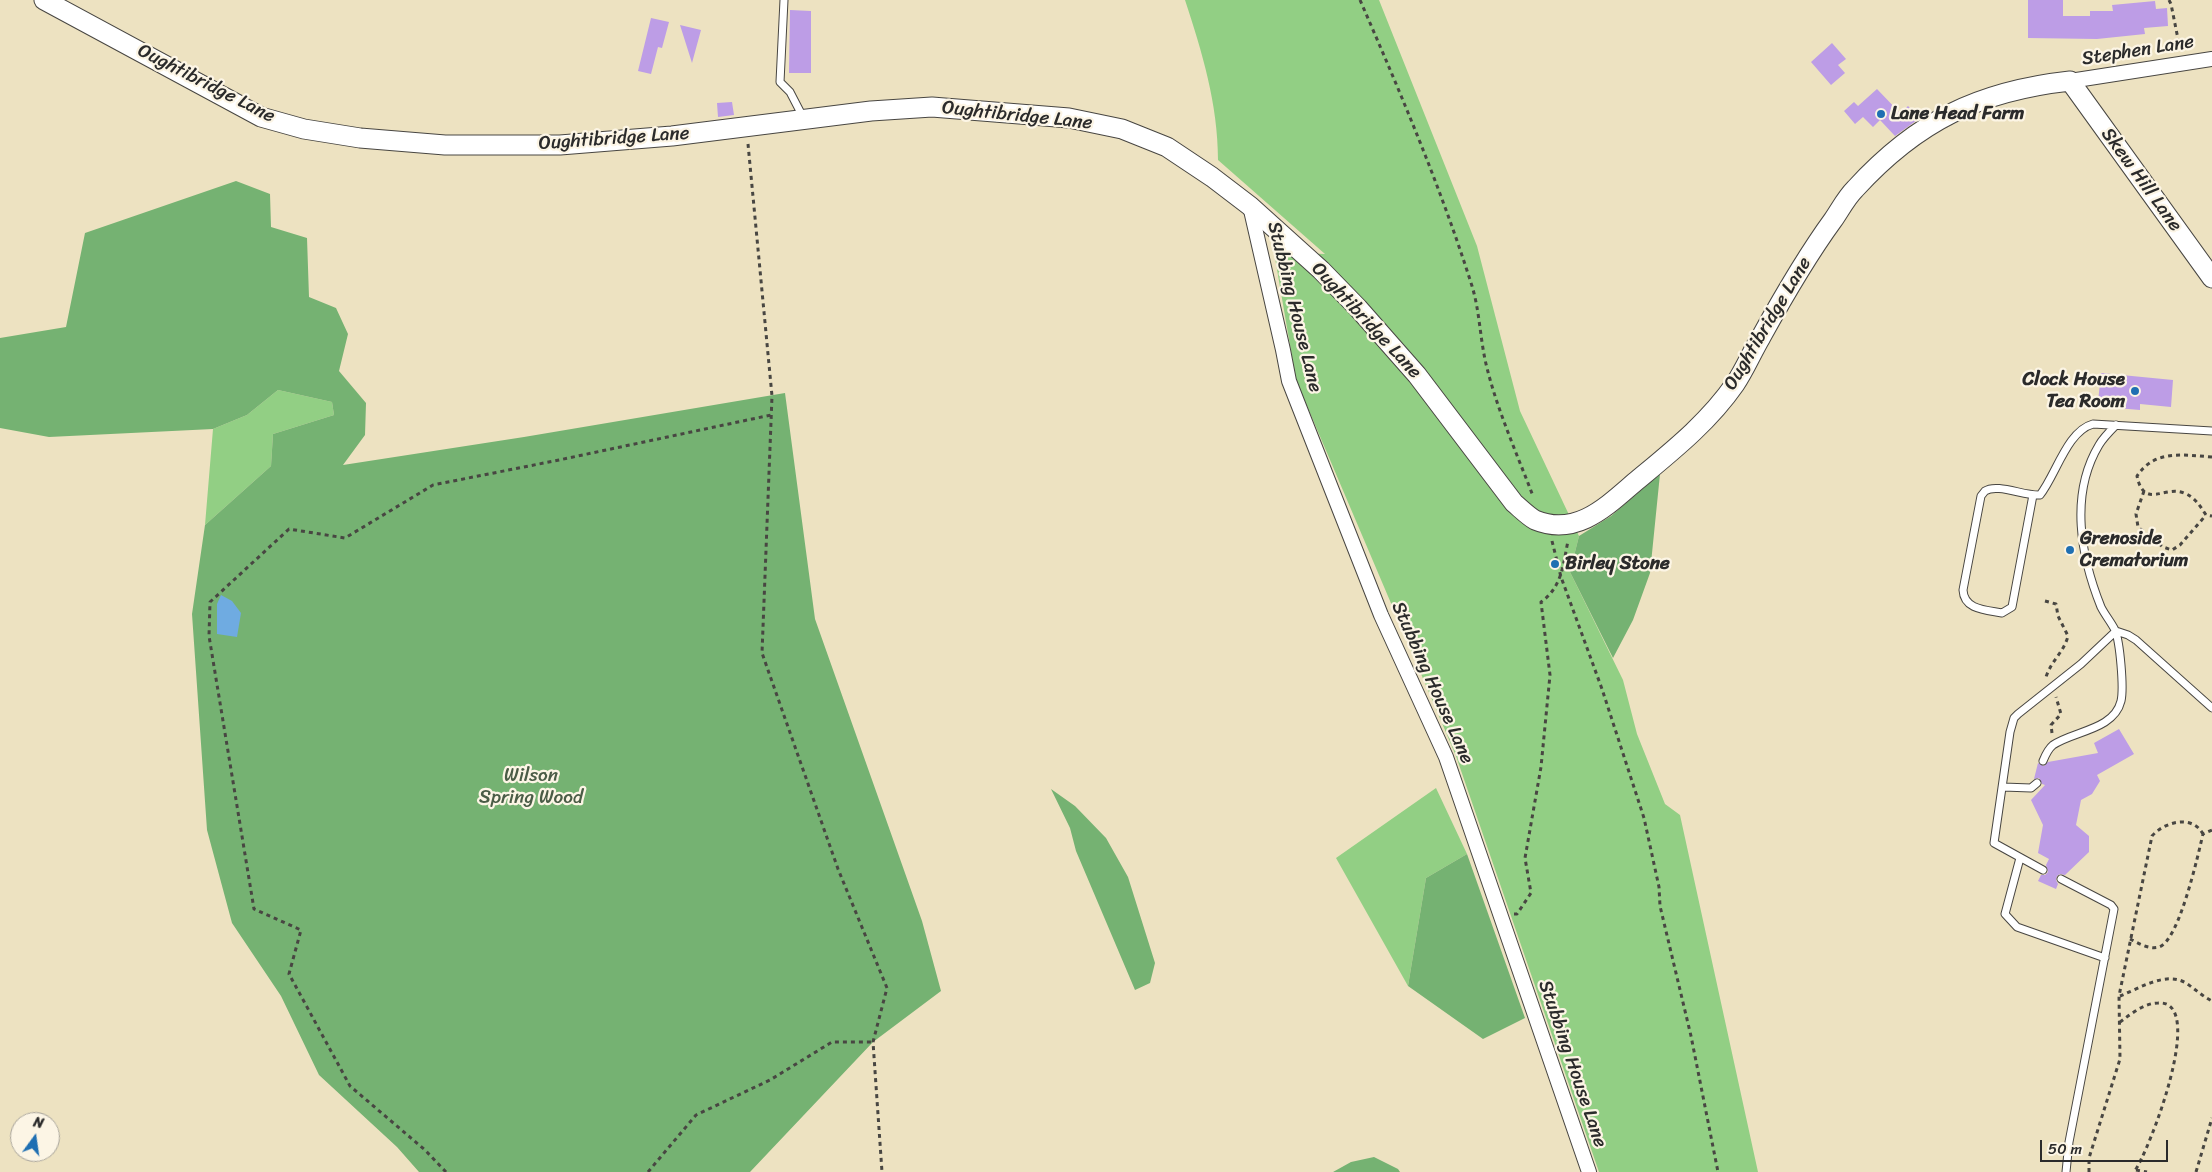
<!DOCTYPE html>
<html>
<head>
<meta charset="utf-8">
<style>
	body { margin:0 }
	#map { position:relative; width:2212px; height:1172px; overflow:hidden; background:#ede2c1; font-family:Sriracha,sans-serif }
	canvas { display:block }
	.north { position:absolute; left:10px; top:1112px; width:50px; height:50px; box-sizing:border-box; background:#fcf5e5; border:1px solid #a8a49b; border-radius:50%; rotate:14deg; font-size:14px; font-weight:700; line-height:20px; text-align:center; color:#2b2b2b }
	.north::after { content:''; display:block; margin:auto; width:18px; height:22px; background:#1f6fb2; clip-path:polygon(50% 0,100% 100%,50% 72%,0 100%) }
	.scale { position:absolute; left:2040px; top:1140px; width:128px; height:22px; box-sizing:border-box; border:2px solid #2b2b2b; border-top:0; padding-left:6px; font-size:15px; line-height:18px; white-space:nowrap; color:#2b2b2b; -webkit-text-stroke:4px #fcf5e5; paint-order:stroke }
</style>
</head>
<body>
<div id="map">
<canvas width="2212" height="1172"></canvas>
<div class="north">N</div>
<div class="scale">50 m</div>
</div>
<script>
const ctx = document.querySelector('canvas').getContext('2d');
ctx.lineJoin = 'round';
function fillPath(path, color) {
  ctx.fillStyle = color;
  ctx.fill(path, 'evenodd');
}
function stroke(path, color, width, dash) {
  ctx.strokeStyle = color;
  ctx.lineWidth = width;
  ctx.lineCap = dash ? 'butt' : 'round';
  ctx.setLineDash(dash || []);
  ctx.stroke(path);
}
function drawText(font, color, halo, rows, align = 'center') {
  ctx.font = font + ' Sriracha,sans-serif';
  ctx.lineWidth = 4.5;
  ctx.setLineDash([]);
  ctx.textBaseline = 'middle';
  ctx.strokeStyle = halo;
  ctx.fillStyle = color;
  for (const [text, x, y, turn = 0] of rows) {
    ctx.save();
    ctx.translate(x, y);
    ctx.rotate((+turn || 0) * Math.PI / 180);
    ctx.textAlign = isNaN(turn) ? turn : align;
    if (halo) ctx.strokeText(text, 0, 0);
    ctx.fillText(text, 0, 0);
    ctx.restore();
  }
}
const green = new Path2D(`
	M1185,0H1379L1477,246L1520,411L1579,536L1570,572L1623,680L1637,734L1665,804L1680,815L1758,1172H1599L1456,756L1296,380L1274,252L1325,254L1218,160C1218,104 1202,52 1185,0Z
	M278,390L332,402L334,415L273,434L271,466L205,525L213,429L247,415Z
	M1436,788L1467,854L1426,878L1408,986L1336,858Z`);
const forest = new Path2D(`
	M236,181L270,194L271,227L307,238L309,297L336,308L348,334L339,371L366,403L365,435L343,465L524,437L785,393L815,619L922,921L941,991L873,1042L750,1172H419L397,1147L319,1075L281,996L232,923L207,830L192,614L205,525L271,466L273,434L334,415L332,402L278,390L247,415L213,429L49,437L0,428V338L66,327L85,233Z
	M1660,474L1650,573L1633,620L1613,658L1570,572L1579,536L1611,516Z
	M1051,789L1075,806L1106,838L1128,877L1155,963L1150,983L1135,990L1076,851L1070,828Z
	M1467,854L1525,1018L1483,1039L1408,986L1426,878Z
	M1374,1157L1398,1169L1400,1172H1333L1351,1162Z`);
const water = new Path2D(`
	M221,595L232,601L241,613L237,637L217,634V604Z`);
const building = new Path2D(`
	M2028,0H2063V16H2090V11H2113L2112,5L2155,1L2156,9L2167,8L2168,26L2144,28L2145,34L2097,39L2028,38Z
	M790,10L811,11V73H789Z
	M651,18L669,22L662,48L658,47L651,74L638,71Z
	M680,25L701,30L692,63Z
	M1832,43L1846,59L1838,65L1845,73L1831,85L1811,62Z
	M1877,89L1900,113L1908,106L1920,118L1895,136L1880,120L1873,127L1863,117L1855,124L1844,111L1854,102L1858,106Z
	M732,102L734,115L718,117L717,103Z
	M2101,373L2173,380L2171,407L2140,404V410L2116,408V404L2098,402Z
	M2119,729L2134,754L2097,775L2100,781L2092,794L2081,800L2076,825L2089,836V852L2065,875L2060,874L2057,876L2056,880L2058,884L2056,889L2038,881L2041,875H2045L2048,872L2046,865L2049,859L2038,853L2043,825L2031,800L2045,785L2042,784L2039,778L2034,779L2038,763L2044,766L2048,762L2098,753L2094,743Z`);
const path = new Path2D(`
	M1360,0C1401,94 1441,188 1472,286C1480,312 1480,341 1487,368C1498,412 1517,454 1533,496
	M2169,0L2171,4L2180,49
	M748,144L772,396L762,653L838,869L887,988L873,1042L882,1172
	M2212,457C2183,455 2155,449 2137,476C2144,510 2165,485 2184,493C2195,497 2200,506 2206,515L2212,516
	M2144,491L2136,514L2138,527L2163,547L2172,550L2180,545L2206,515
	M1552,541L1561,577L1602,689L1644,818L1659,887L1660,906L1691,1036L1718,1172
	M2045,601L2056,604L2058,616L2068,636C2064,652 2051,661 2046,677
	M2052,733L2051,725L2061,714L2056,697
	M1514,914H1517L1531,893L1525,858L1541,767L1550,675L1541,602C1562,587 1563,565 1568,541
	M2130,939C2138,943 2149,950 2159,947C2179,941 2198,855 2203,834L2212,830
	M2120,996C2140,988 2166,971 2186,983C2195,989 2202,996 2212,1001
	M2120,1022C2131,1014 2144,1003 2158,1003C2208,999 2149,1152 2134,1172
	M2136,1170L2147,1172
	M446,1172L425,1150L350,1086L289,974L301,930L254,909L209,636L210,602L289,529L345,538L433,485L559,460L771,415
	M648,1172L696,1115L770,1080L832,1042H873
	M2089,1172V1158L2120,1059L2119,996L2152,836C2164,822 2192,814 2203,834
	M2196,1172L2212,1118`);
const lane = new Path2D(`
	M784,0L780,82L790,92L804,119
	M2033,495L2012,607L2002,613C1986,610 1964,610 1963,590L1981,496L1985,491C1997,483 2024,496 2040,495C2056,475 2067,431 2093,424L2212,431
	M2043,761C2045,756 2048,749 2053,745C2073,731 2114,730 2121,701C2124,688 2120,642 2115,630C2111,622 2105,615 2101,607C2081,557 2069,495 2099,445C2103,438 2110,431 2116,425
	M2003,787L2031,788L2037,783
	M2020,858L2005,914L2017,927L2105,958
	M2043,870L1994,843L2010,732L2014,718L2018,714L2081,664L2116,631L2128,635L2136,640L2212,708
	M2061,879L2111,905L2114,909L2069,1142L2066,1172`);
const street = new Path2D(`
	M2070,81L2212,59
	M1250,206L1283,350L1289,381L1381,615L1446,757L1589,1172`);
const secondary = new Path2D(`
	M44,0L261,117L304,129L360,138L445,145H560L672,136L871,111L932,107L1069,118L1122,129L1167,147L1212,177L1250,206L1321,270L1358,308L1417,375L1514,503C1520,508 1528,516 1535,520C1576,537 1606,507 1635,482C1671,452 1708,423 1735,384C1745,369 1752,352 1761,337C1783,297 1806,257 1833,220C1840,210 1846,198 1855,189C1917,121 1979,91 2070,81L2212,278`);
const markers = [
	[1881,114,5,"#1f6fb2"],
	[2135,391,5,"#1f6fb2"],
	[2070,550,5,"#1f6fb2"],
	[1555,564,5,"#1f6fb2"]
];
const streetNames = [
	["Stephen Lane",2138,51,-9],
	["Oughtibridge Lane",206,84,27],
	["Oughtibridge Lane",1017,116,6],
	["Oughtibridge Lane",614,139,-4],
	["Skew Hill Lane",2141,180,54],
	["Stubbing House Lane",1294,307,76],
	["Oughtibridge Lane",1366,321,47],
	["Oughtibridge Lane",1768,324,-59],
	["Stubbing House Lane",1432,683,66],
	["Stubbing House Lane",1572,1064,71]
];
const poiNames = [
	["Lane Head Farm",1891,114],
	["Clock House",2125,380,"right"],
	["Tea Room",2125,402,"right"],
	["Grenoside",2080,539],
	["Crematorium",2080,561],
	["Birley Stone",1565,564]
];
const parkNames = [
	["Wilson",531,776],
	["Spring Wood",531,798]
];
fillPath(green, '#92cf84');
fillPath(forest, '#75b272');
fillPath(water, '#6fabe1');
fillPath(building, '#bd9de6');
stroke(lane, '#484642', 9);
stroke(street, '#484642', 16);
stroke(secondary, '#484642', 21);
stroke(path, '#484642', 3, [4, 4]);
stroke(lane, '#fff', 7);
stroke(street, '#fff', 14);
stroke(secondary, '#fff', 19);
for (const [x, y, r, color] of markers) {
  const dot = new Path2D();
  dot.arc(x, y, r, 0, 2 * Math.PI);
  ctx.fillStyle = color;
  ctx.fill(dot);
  stroke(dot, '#fcf5e5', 2);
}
drawText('19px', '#2b2b2b', '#fcf5e5', streetNames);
drawText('bold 19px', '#2b2b2b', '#fcf5e5', poiNames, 'left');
drawText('19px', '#4a5c46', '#fcf5e5', parkNames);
</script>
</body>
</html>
